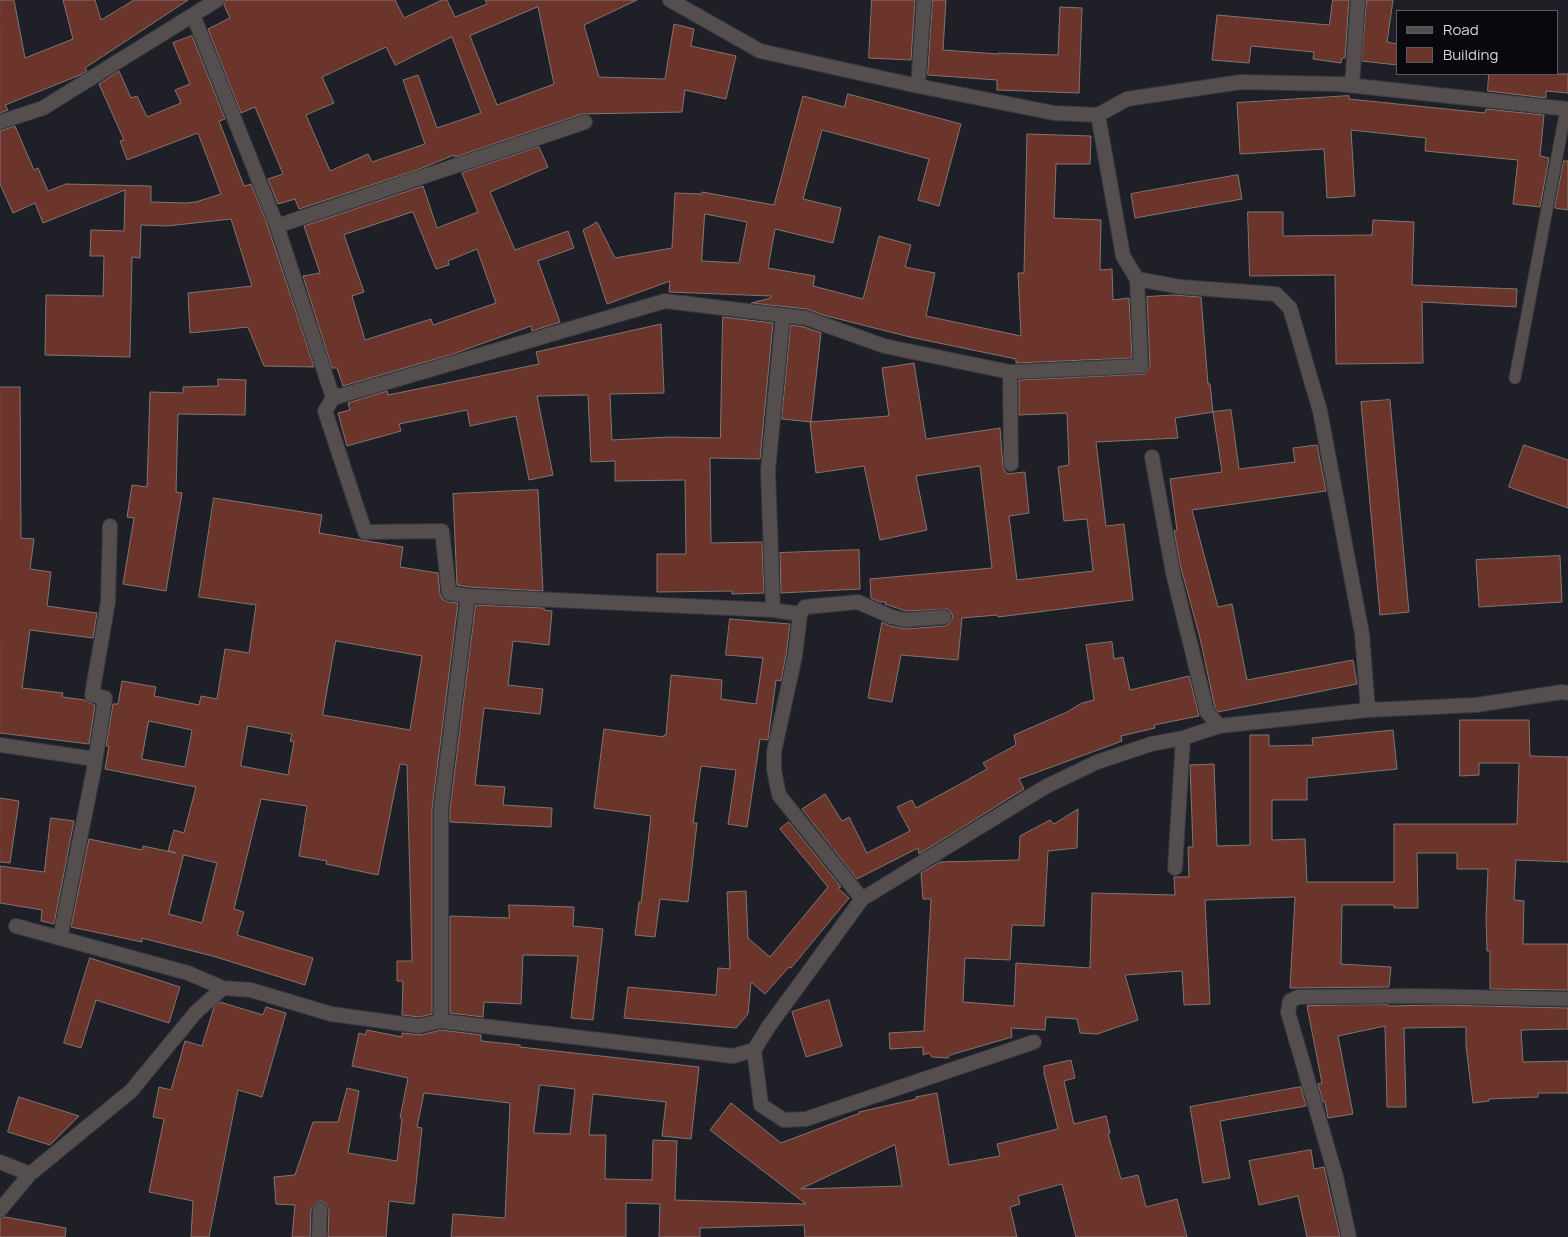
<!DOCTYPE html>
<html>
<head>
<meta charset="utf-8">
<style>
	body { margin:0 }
	#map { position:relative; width:1568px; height:1237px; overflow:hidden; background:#1e1f27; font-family:Manrope,sans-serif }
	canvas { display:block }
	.legend { position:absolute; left:1396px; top:10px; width:162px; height:65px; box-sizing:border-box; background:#09090d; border:1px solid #5b5b5f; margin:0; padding:6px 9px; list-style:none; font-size:15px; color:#d5d6db }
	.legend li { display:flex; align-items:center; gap:10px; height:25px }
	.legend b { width:25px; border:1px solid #5b5b5f }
</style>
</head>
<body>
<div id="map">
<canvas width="1568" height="1237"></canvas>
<ul class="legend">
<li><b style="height:6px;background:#544e4e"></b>Road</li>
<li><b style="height:14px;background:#6b352c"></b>Building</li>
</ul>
</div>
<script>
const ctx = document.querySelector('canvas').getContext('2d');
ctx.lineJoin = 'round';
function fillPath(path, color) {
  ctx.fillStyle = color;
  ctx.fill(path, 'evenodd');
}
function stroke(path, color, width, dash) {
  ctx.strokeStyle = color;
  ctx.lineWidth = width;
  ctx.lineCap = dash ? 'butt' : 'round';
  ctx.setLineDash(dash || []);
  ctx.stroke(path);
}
const building = new Path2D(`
	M0,0H14L25,58L73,39L63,0H95L101,20L134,0H188L85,68L87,71L80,75L5,105L8,110L0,113Z
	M226,0H395L404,18L442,0H447L455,17L487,4L485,0H637L584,25L599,77L665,79L674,24L694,29L691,46L736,56L726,99L685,90L682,112L582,114L455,157L454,155L417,170L299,209L295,199L278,204L268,179L283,174L255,107L241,113L208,29L230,18L224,5ZM538,7L554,84L497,105L470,36ZM452,37L481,113L437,128L418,75L403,80L425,144L372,162L368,154L330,171L306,115L334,103L322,77L386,47L395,65Z
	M872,0H915L911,60L869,58Z
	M933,0H946L943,50L998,54V53L1058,55L1060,7L1082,8L1079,93L997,90V80L928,75Z
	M1333,0H1349L1345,58H1342L1341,63L1313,59L1314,52L1251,46L1249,63L1212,60L1217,15L1329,25Z
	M1367,0H1393L1387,42L1397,44V65L1362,61Z
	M192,36L225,119L219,121L244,186L251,184L266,221L314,367L264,366L248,327L190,333L188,293L252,286L231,219L167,226L141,225L140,258L132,257L130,357L45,355L46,295L103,296L104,256H90L91,230L124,231L125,190L43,223L35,203L13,213L0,184V131L15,126L34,170L38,168L48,191L66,184L151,186V202L185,203L196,202L221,194L198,133L127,160L120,141L124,140L99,84L119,71L131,98L137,96L147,117L181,103L175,90L190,84L173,43Z
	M1489,74H1568V93L1546,91V98L1488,91Z
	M848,94L961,124L939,206L918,200L929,159L822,130L803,199L841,208L833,243L775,229L768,268L815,276L813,286L863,299L879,236L911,245L905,267L935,273L926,316L1021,336L1018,273H1024L1027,134L1091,136L1090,164H1056L1054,218L1101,220L1100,270L1112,269L1113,300L1129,298L1132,358L1016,363V359L910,337L823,315L807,309L751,303L771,298V296L669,292L670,281L607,304L583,230L597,222L615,258L672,248L675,193L702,194V192L774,205L803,96L844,107ZM705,214L747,222L739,263L702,261Z
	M1349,96V99L1485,113L1486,109L1544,115L1540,156L1549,158L1540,207L1513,204L1518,160L1425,151L1426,138L1351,130L1355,196L1327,198L1324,149L1240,154L1237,103Z
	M539,147L548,167L490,192L515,250L568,231L574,248L538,261L560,322L532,331L531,326L453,354L343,386L337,368H332L303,276L320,273L304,226L423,186L437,228L478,212L462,173ZM413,212L436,269L449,265L448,261L477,249L496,303L433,325L431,319L365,340L352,296L364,292L344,235Z
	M1564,161H1568V210L1555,208Z
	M1238,175L1242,199L1135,218L1131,194Z
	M1248,212H1283V236L1372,235L1373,220L1414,222L1412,285L1517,289L1516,307L1422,302L1423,363L1336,364L1335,275L1250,276Z
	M1174,295L1201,297L1208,384H1210L1213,412L1175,418L1178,438L1096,442L1106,526L1124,524L1133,600L998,617L997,615L962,618L958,660L901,655L892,702L868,698L882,622L890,626L906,629L945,626L949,624L953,617L951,612L947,609L906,611L885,604L886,602H880L871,598L870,579L992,568L980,466L916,476L927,530L880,540L864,466L816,473L810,422L889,416L882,368L914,363L926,439L1000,428L1003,468L1007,474L1025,472L1029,513L1009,516L1017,580L1093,571L1087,519L1064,521L1058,467L1069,465L1067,413L1019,415V380L1145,374L1148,370L1150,366L1147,297Z
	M723,317L773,323L760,459L710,458L711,543L762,542L764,593L732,594V591L657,592V554H686L685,480L615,481V461L591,462L588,395L537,396L553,475L529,480L516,416L470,426L467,410L399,424L401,431L347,446L338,413L350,410L348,403L387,391L388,395L539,364L536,352L661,324L664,393L610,394L612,440L670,437L720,438Z
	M791,325L804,327L821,333L811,422L782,419Z
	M218,379L246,380L245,415L178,414L176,492L182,493L166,591L123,584L134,518L127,517L132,485L147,487L150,392L183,393V387L218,386Z
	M0,387H20L21,538L34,539L30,569L51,572L47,606L97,613L93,638L30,630L22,688L63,693L62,697L85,700L90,703L95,705L89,744L0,733Z
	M1390,400L1409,612L1380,615L1361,402Z
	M1231,410L1239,469L1295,462L1293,448L1317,445L1326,491L1192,510L1218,607L1232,604L1247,680L1353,660L1357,684L1218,712L1215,708L1200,638L1181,568L1174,531L1177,530L1170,479L1222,472L1213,412Z
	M1524,445L1568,460V508L1509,487Z
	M538,490L543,591L469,587L457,585L453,494Z
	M214,498L322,515L319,533L403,547L400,567L438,573L440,594L442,599L448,602L458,603L432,809V1014L419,1017L402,1015L403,981H397V961H412L407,765L400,764L378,875L326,864L327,861L299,856L307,806L261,799L234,909L244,912L237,935L313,958L305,985L216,957L142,938V942L71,927L89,839L142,850L143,846L176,853L168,851L174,830L184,833L196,787L105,769L109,746H106L113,704H118L122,681L156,687L154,696L199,705L201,696L217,699L225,649L249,653L256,605L199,597ZM336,641L422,656L410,730L323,715ZM149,721L192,730L185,767L142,759ZM248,726L292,734L290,741L294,742L288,775L241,766ZM184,855L217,863L202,923L169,914Z
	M859,550L860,589L781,593L780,553Z
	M1560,556L1562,602L1479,607L1476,560Z
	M476,605L544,608V610L552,611L549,645L513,641L508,685L543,689L540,714L484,708L475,785L505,787L503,805L552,808L551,827L450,822V810Z
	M730,619L790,624L786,655L781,681L776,680L768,740L760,739L747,827L728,824L736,770L701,766L693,823H697L688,902L660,899L655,937L635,935L639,902L641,903L651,816L594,808L604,729L664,737V735H666L671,675L722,680L721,699L756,704L763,658L726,655Z
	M1112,642L1114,659L1123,657L1130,690L1189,676L1199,716L1154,725L1155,728L1121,736L1122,741L1019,779L1024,789L919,854L918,848L857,879L802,809L825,794L842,821L849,817L867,853L910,831L897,807L912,800L916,808L962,783L987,769L983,763L1016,745L1014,735L1067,712L1082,703L1094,700L1086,645Z
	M1460,720H1529L1530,756L1568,757V862L1516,860L1514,900L1524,901L1523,944H1568V990L1490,989V951H1487L1486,918L1488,869H1457V853H1417L1418,908H1394V905H1342L1341,964L1391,967L1389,987L1290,988L1295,897L1205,900L1210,1004L1184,1005L1182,971L1125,975L1138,1020L1097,1034L1080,1033L1077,1019L1046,1017L1045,1030L1011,1028L1012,1037L950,1055L948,1058L932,1057L929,1053L923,1055V1047L890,1049L889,1033L924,1031L931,899H923L921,873L940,862L1019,860L1020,836L1050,820L1054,824L1078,809L1077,848L1048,851L1044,926L1012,925L1010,960L965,958L963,1002L1014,1006L1016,963L1090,968L1092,893L1175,895L1174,877H1189L1188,847H1193L1190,765L1214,764L1217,846L1250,845V735H1269V746L1313,745L1312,738L1393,730L1397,769L1307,778V800H1272V840L1305,839L1307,882H1394V824H1517L1519,763H1479V775L1460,776Z
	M0,798L19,801L10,863L0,862Z
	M51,818L74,821L54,924L41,921L42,910L0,903V866L44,872Z
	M789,822L841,887L838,888L849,898L791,968L789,967L765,994L751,982L748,1014L736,1028L624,1018L628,987L716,995L718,968L730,969L727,892L746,891L748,938L770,957L828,887L780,829Z
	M509,905L574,907L573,926L603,929L593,1020L571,1018L578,956L523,955L521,1004L484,1002L483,1017L450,1013V916L509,918Z
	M90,958L180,987L169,1023L96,1000L81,1048L64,1043Z
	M829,1000L842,1046L806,1057L792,1012Z
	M220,1002L263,1015L266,1007L286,1013L262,1097L238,1090L209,1237H191L193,1201L149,1192L164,1119L153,1117L159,1087L171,1090L185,1041L202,1046L214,1007Z
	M1388,1005V1006L1440,1005L1568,1008V1029L1521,1030L1523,1062L1568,1061V1093H1538V1097L1489,1099V1101L1473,1103L1466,1046V1027L1404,1028L1406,1107H1387L1385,1026L1338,1036L1353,1114L1328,1118L1325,1102H1323L1318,1084L1322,1083L1307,1006Z
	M367,1030L402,1037V1033L421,1035L441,1030L481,1035V1041L520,1045V1047L699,1067L691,1139L662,1136L666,1102L593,1094L589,1135H606L605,1179L652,1180L653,1140L677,1141L675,1200L806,1204L710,1130L731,1103L781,1143L860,1113L859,1112L916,1099V1097L937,1093L949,1165L1000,1156L997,1144L1058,1129L1044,1073V1066L1071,1060L1075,1078L1064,1081L1074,1124L1106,1116L1110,1133L1108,1134L1121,1179L1138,1175L1146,1207L1177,1199L1187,1237H1076L1062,1184L1018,1196L1020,1204L1010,1207L1017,1237H805L804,1225L700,1228V1237H659L660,1204L626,1203V1237H451L453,1214L505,1218L510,1103L424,1093L417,1127L422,1128L414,1204L389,1201L386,1237H328L329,1210L325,1203L320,1201L316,1203L311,1209L310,1237H292L295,1205L276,1204L274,1177L295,1175L313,1122H338L347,1088L359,1091L348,1153L397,1161L402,1118H400L408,1078L352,1066L359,1033L365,1035ZM540,1085L575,1089L570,1134L534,1133ZM895,1145L902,1186L801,1189Z
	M1301,1087L1306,1106L1220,1121L1230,1178L1203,1183L1190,1107Z
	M19,1097L79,1116L50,1145L8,1132Z
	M1311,1150L1314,1169L1324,1167L1340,1237H1307L1298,1196L1259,1205L1249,1161Z
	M5,1217L66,1228L65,1237H0V1219Z`);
const service = new Path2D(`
	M1515,378L1566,109`);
const minor = new Path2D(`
	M670,0L760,51L918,86L1054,113L1098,115L1127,99L1241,82L1339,84L1568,109
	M193,15L277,226L333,398L665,301L806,318L884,346L1010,372
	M1352,85L1358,0
	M918,86L924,0
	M1098,115L1123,256L1137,279L1181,287L1276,294L1290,308L1320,411L1362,634L1368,710
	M0,122L43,108L217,0
	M277,226L585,122
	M333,398L325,411L365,532L442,531L449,593L468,596
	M1152,457L1173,573L1207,712L1219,726
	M1011,464L1010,372L1141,366L1137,279
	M773,610L768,470L783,315
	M800,614L805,607L858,602L892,617L905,620L944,617
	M0,745L95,759
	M1175,868L1183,738
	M16,926L188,973L223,988
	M60,938L94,769L105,698L92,695L108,602L110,526
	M441,1021V809L468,596L773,610L800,614L795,656L774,752V770L779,795L862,899
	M754,1050L761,1105L784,1120L806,1119L1034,1042
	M0,1162L30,1174
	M0,1210L30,1174L131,1091L196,1012L223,988L251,990L331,1014L419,1026L441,1021L733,1056L754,1050L769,1026L862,899L1045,787L1097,762L1151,744L1183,738L1219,726L1368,710L1476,705L1562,692L1568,693
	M319,1237L320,1210
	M1349,1237L1336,1177L1288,1012L1290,1001L1298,997L1416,996L1568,999`);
fillPath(building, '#6b352c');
stroke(building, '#817572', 1);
stroke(service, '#383940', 13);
stroke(minor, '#383940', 16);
stroke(service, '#544e4e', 11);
stroke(minor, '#544e4e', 14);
</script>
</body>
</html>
